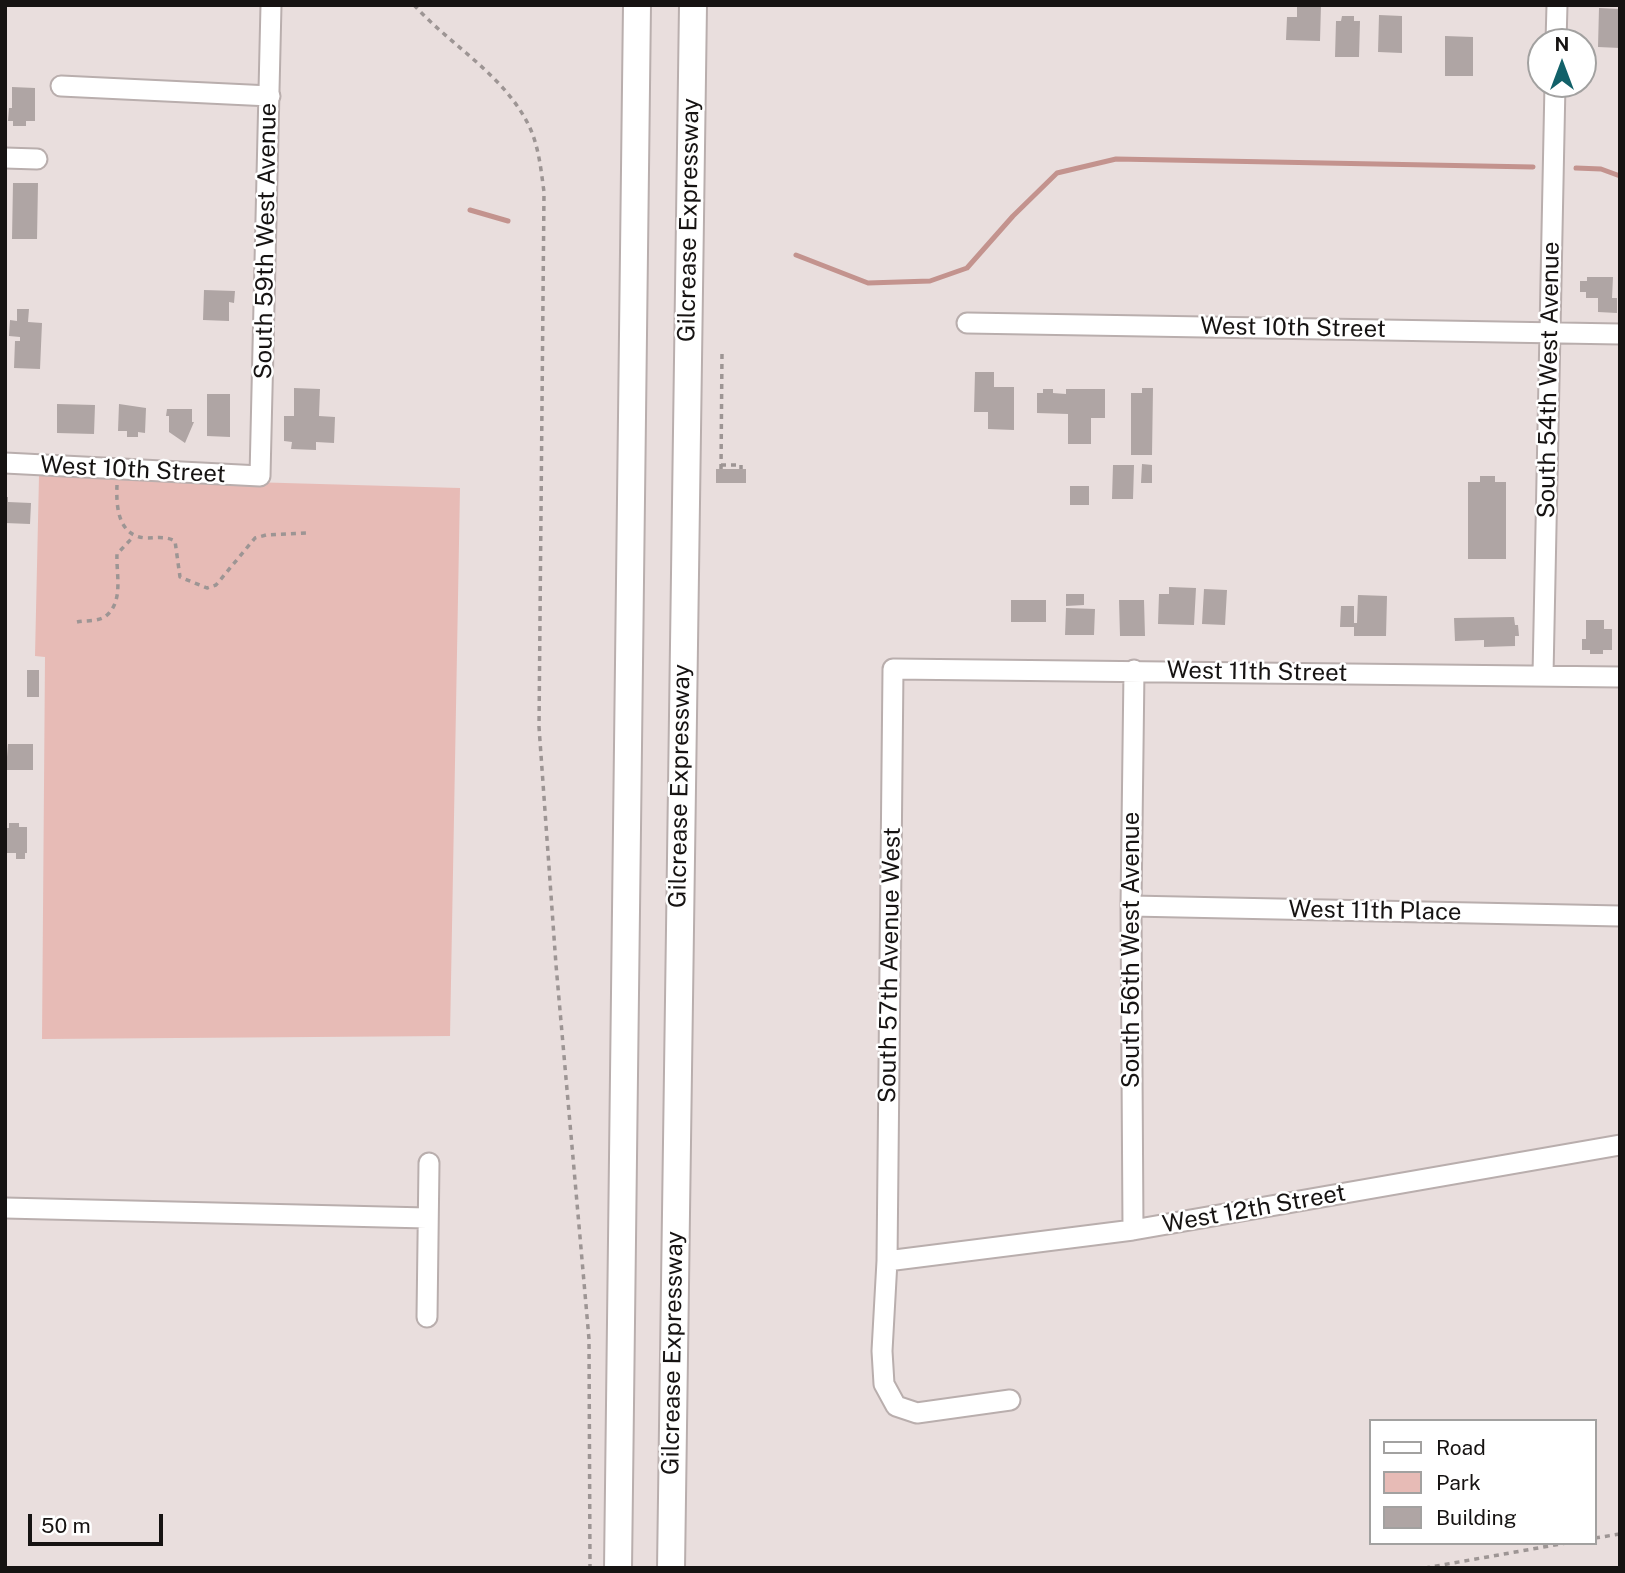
<!DOCTYPE html>
<html>
<head>
<meta charset="utf-8">
<style>
	body { margin:0 }
	#map { position:relative; width:1625px; height:1573px; overflow:hidden; background:#e9dedd; font-family:"Public Sans",sans-serif }
	canvas { display:block }
	.frame { position:absolute; inset:0; border:7px solid #161312; pointer-events:none }
	.legend { position:absolute; left:1369px; top:1419px; width:228px; height:126px; box-sizing:border-box; background:#fff; border:2px solid #a2a1a0; margin:0; padding:9px 12px; list-style:none; font-size:21px; color:#161312 }
	.legend li { display:flex; align-items:center; gap:14px; height:35px }
	.legend b { width:35px; border:2px solid #a2a1a0 }
	.north { position:absolute; left:1527px; top:28px; width:70px; height:70px; box-sizing:border-box; background:#fff; border:2px solid #a2a1a0; border-radius:50%; rotate:0deg; font-size:19px; font-weight:700; line-height:28px; text-align:center; color:#161312 }
	.north::after { content:''; display:block; margin:auto; width:24px; height:32px; background:#126169; clip-path:polygon(50% 0,100% 100%,50% 72%,0 100%) }
	.scale { position:absolute; left:28px; top:1514px; width:135px; height:32px; box-sizing:border-box; border:4px solid #161312; border-top:0; padding-left:9px; font-size:21px; line-height:24px; white-space:nowrap; color:#161312; -webkit-text-stroke:5px #fff; paint-order:stroke }
</style>
</head>
<body>
<div id="map">
<canvas width="1625" height="1573"></canvas>
<div class="frame"></div>
<ul class="legend">
<li><b style="height:9px;background:#fff"></b>Road</li>
<li><b style="height:19px;background:#e7bbb6"></b>Park</li>
<li><b style="height:19px;background:#afa5a4"></b>Building</li>
</ul>
<div class="north">N</div>
<div class="scale">50 m</div>
</div>
<script>
const ctx = document.querySelector('canvas').getContext('2d');
ctx.lineJoin = 'round';
function fillPath(path, color) {
  ctx.fillStyle = color;
  ctx.fill(path, 'evenodd');
}
function stroke(path, color, width, dash) {
  ctx.strokeStyle = color;
  ctx.lineWidth = width;
  ctx.lineCap = dash ? 'butt' : 'round';
  ctx.setLineDash(dash || []);
  ctx.stroke(path);
}
function drawText(font, color, halo, rows, align = 'center') {
  ctx.font = font + ' "Public Sans",sans-serif';
  ctx.lineWidth = 5;
  ctx.setLineDash([]);
  ctx.textBaseline = 'middle';
  ctx.strokeStyle = halo;
  ctx.fillStyle = color;
  for (const [text, x, y, turn = 0] of rows) {
    ctx.save();
    ctx.translate(x, y);
    ctx.rotate((+turn || 0) * Math.PI / 180);
    ctx.textAlign = isNaN(turn) ? turn : align;
    if (halo) ctx.strokeText(text, 0, 0);
    ctx.fillText(text, 0, 0);
    ctx.restore();
  }
}
const green = new Path2D(`
	M39,476L460,488L450,1036L42,1039L45,657L35,656Z`);
const stream = new Path2D(`
	M1576,168L1601,169L1620,176
	M470,210L508,221
	M796,255L868,283L930,281L967,268L1013,216L1057,173L1116,159L1533,167`);
const building = new Path2D(`
	M1297,5H1321L1320,41L1286,40L1287,17H1297Z
	M1599,8L1620,9V48L1598,47Z
	M1379,15L1402,16V53L1378,52Z
	M1342,16H1354V21H1360L1359,57H1335L1336,21H1341Z
	M1445,36L1473,37V76H1445Z
	M12,87L35,88V121H26V126H13V121H8L9,108H12Z
	M13,183H38L37,239H12Z
	M1587,277H1613L1612,298H1617V313L1598,312V298H1586V292H1580V281H1587Z
	M204,290L235,291L234,303L229,302V321L203,320Z
	M17,309H29L28,322L42,323L40,369L14,368L15,341H20V337L9,336L10,320L17,321Z
	M975,372H994V387H1014V430L988,429V412H974Z
	M294,388L320,389L319,416L335,417L334,443L316,442V450L291,449L292,442L284,441V416H294Z
	M1142,388H1153L1152,455H1131V393H1142Z
	M1043,389H1053V393L1066,394V389H1105V418H1091V444H1068V414L1037,413V393H1043Z
	M207,394H230V437L207,436Z
	M57,404L95,405L94,434L57,433Z
	M119,404L146,408L145,433L138,432V437H127V431H118Z
	M167,409H192V422H194L185,443L169,432V416H166Z
	M1142,464L1152,465V483H1141Z
	M1113,465H1134L1133,499H1112Z
	M716,469H746V483H716Z
	M1480,476H1495V482H1506V559H1468V482H1480Z
	M1070,486H1089V505H1070Z
	M5,497H8V502L31,503L30,524L5,523Z
	M1169,587L1196,588L1194,625L1158,624L1159,594H1169Z
	M1204,589L1227,590L1225,625L1202,624Z
	M1066,594H1084V605L1066,606Z
	M1358,595L1387,596L1386,636H1354V627H1340L1341,606H1354V623H1357Z
	M1011,600H1046V622H1011Z
	M1119,600H1144L1145,636H1120Z
	M1066,608L1095,609L1094,635H1065Z
	M1514,617L1515,625H1518L1519,636H1515V646L1484,647V640L1455,641L1454,618Z
	M1586,620H1604V629H1612V650H1603V654H1590V650H1582V639H1586Z
	M27,670H39V697H27Z
	M8,744H33V770H6Z
	M9,823H19V827H27V853H25V859H16V853H5V828H9Z`);
const path = new Path2D(`
	M414,5C451,46 506,76 530,128C539,148 541,170 544,192L539,727L556,965L589,1339L590,1568
	M721,465H741V469
	M721,469L722,353
	M117,485C116,507 118,537 147,538C156,538 166,536 175,541L180,577L207,588L216,585L255,538L266,535L308,533
	M77,622C86,620 98,622 106,616C124,601 116,574 117,554L134,536
	M1595,1538L1620,1534
	M1425,1568L1566,1543`);
const minor = new Path2D(`
	M1556,42L1557,5
	M61,86L270,96
	M5,158L37,159
	M967,323L1620,334
	M5,463L260,476L271,5
	M1543,675L1555,84
	M1131,906L1620,916
	M5,1208L427,1218
	M1133,1230L1131,906L1134,670
	M887,1261L1133,1230L1620,1145
	M427,1317L429,1163
	M1010,1400L917,1413L896,1406L884,1384L882,1351L887,1261L893,669L1620,677`);
const highway = new Path2D(`
	M618,1568L637,5
	M671,1568L693,5`);
const streetNames = [
	["Gilcrease Expressway",689,220,-89],
	["South 59th West Avenue",266,241,-89],
	["West 10th Street",1293,328,1],
	["South 54th West Avenue",1549,380,-89],
	["West 10th Street",133,470,3],
	["West 11th Street",1257,672,1],
	["Gilcrease Expressway",680,786,-89],
	["West 11th Place",1375,911,1],
	["South 56th West Avenue",1132,950,-90],
	["South 57th Avenue West",890,965,-89],
	["West 12th Street",1254,1209,-10],
	["Gilcrease Expressway",673,1353,-89]
];
fillPath(green, '#e7bbb6');
stroke(stream, '#c3938e', 5);
fillPath(building, '#afa5a4');
stroke(minor, '#b9aead', 23);
stroke(highway, '#b9aead', 30);
stroke(path, '#9d9594', 3.5, [5, 5]);
stroke(minor, '#fff', 19);
stroke(highway, '#fff', 26);
drawText('24px', '#161312', '#fff', streetNames);
</script>
</body>
</html>
